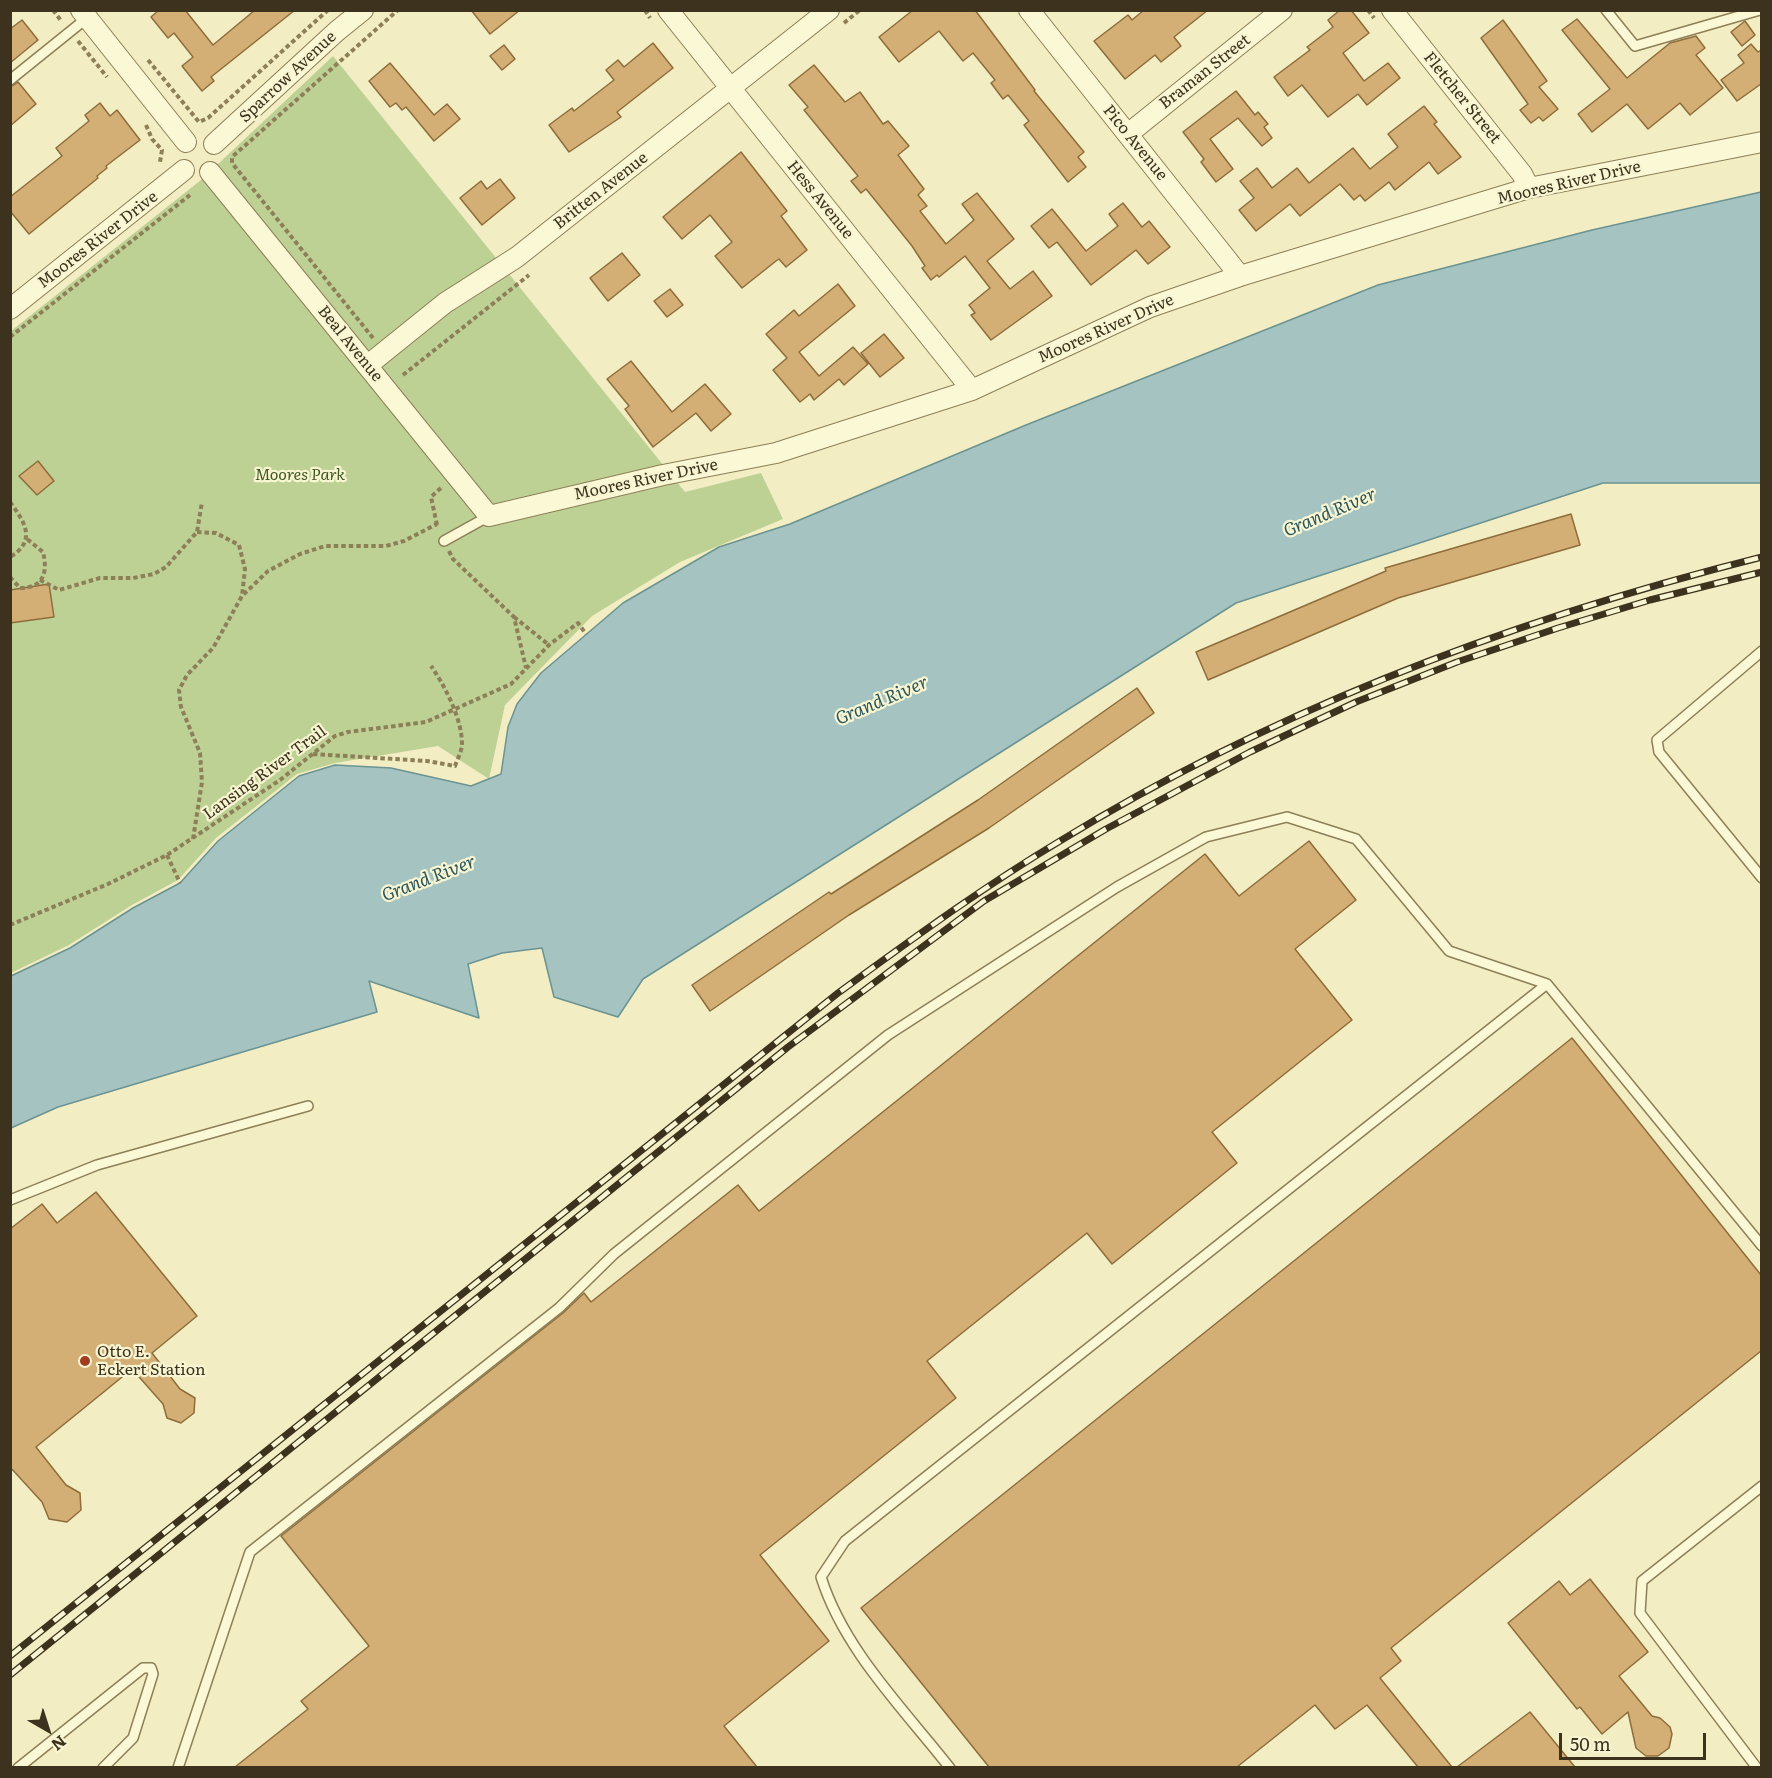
<!DOCTYPE html>
<html>
<head>
<meta charset="utf-8">
<style>
	body { margin:0 }
	#map { position:relative; width:1772px; height:1778px; overflow:hidden; background:#f2edc2; font-family:Literata,serif }
	canvas { display:block }
	.frame { position:absolute; inset:0; border:12px solid #3c321d; pointer-events:none }
	.north { position:absolute; left:18px; top:1700px; width:60px; height:60px; -webkit-text-stroke:4px #f8f5d2; paint-order:stroke; rotate:141deg; font-size:16px; font-weight:700; line-height:24px; text-align:center; color:#3c321d }
	.north::after { content:''; display:block; margin:auto; width:21px; height:27px; background:#3c321d; clip-path:polygon(50% 0,100% 100%,50% 72%,0 100%) }
	.scale { position:absolute; left:1559px; top:1733px; width:147px; height:27px; box-sizing:border-box; border:3px solid #3c321d; border-top:0; padding-left:8px; font-size:18px; line-height:21px; white-space:nowrap; color:#3c321d; -webkit-text-stroke:4px #f8f5d2; paint-order:stroke }
</style>
</head>
<body>
<div id="map">
<canvas width="1772" height="1778"></canvas>
<div class="frame"></div>
<div class="north">N</div>
<div class="scale">50 m</div>
</div>
<script>
const ctx = document.querySelector('canvas').getContext('2d');
ctx.lineJoin = 'round';
function fillPath(path, color) {
  ctx.fillStyle = color;
  ctx.fill(path, 'evenodd');
}
function stroke(path, color, width, dash) {
  ctx.strokeStyle = color;
  ctx.lineWidth = width;
  ctx.lineCap = dash ? 'butt' : 'round';
  ctx.setLineDash(dash || []);
  ctx.stroke(path);
}
function drawText(font, color, halo, rows, align = 'center') {
  ctx.font = font + ' Literata,serif';
  ctx.lineWidth = 4.5;
  ctx.setLineDash([]);
  ctx.textBaseline = 'middle';
  ctx.strokeStyle = halo;
  ctx.fillStyle = color;
  for (const [text, x, y, turn = 0] of rows) {
    ctx.save();
    ctx.translate(x, y);
    ctx.rotate((+turn || 0) * Math.PI / 180);
    ctx.textAlign = isNaN(turn) ? turn : align;
    if (halo) ctx.strokeText(text, 0, 0);
    ctx.fillText(text, 0, 0);
    ctx.restore();
  }
}
const green = new Path2D(`
	M333,56L685,492L761,473L783,519L680,562L592,616L505,705L489,779L438,746L335,763L297,774L216,838L178,880L132,905L69,945L11,973V331L201,180Z`);
const water = new Path2D(`
	M1761,192V483H1603L1236,603L643,979L618,1017L554,997L542,948L502,953L468,964L479,1018L369,981L377,1012L58,1107L11,1128V976L70,948L133,908L180,883L218,841L299,776L335,765L391,768L471,786L501,774L508,727L517,704L541,673L623,603L719,547L790,524L1026,425L1378,285L1592,230Z`);
const building = new Path2D(`
	M159,10H185L213,45L255,10H295L211,77L214,81L202,91L182,66L193,57L174,33L168,38L151,17Z
	M471,10H520L490,34Z
	M913,10H975L1035,90L1034,91L1084,152L1078,157L1086,167L1068,182L1024,125L1029,121L1008,95L1003,99L991,83L995,80L973,53L963,61L939,31L899,62L879,37Z
	M1144,10H1208L1174,37L1181,46L1161,62L1155,55L1125,79L1094,41L1128,15L1132,20Z
	M1340,10H1351L1369,33L1343,53L1364,81L1388,63L1400,78L1367,105L1358,94L1328,117L1302,85L1288,96L1274,77L1310,50L1307,47L1333,27L1328,20Z
	M1577,19L1627,78L1670,43L1696,36L1705,48L1696,55L1723,88L1690,115L1680,103L1648,129L1627,104L1592,132L1578,114L1610,89L1562,30Z
	M22,20L38,40L10,63V29Z
	M1503,20L1547,81L1539,87L1558,109L1543,121L1539,117L1531,123L1520,110L1528,104L1481,38Z
	M1745,21L1755,35L1742,46L1731,32Z
	M653,43L673,68L617,112L621,117L569,152L549,125L572,108L574,111L614,80L606,70L618,60L624,67Z
	M1751,44L1758,52L1761,50V84L1737,101L1721,80L1744,63L1738,55Z
	M504,45L515,59L502,70L490,56Z
	M390,63L434,115L447,104L460,119L434,141L406,107L402,110L396,103L390,107L369,81Z
	M814,65L845,102L860,92L883,124L888,121L909,146L898,155L924,189L918,195L927,206L920,211L946,244L974,220L962,204L977,193L1014,239L987,261L1010,289L1033,271L1052,296L991,340L971,315L975,313L969,305L990,288L965,256L939,277L937,275L931,280L922,268L925,266L912,246L875,200L866,189L861,193L851,181L858,176L804,110L808,107L789,85Z
	M18,82L36,104L10,126V87Z
	M1236,91L1255,115L1258,112L1268,124L1264,127L1272,138L1262,146L1238,118L1210,139L1233,169L1216,182L1201,162L1204,159L1183,132Z
	M100,103L110,116L117,110L140,140L106,166L107,168L97,176L98,178L29,234L10,211V197L62,156L56,148L89,121L85,115Z
	M1424,106L1437,122L1434,124L1461,157L1438,174L1429,162L1395,190L1389,182L1365,201L1360,195L1354,200L1340,184L1300,216L1290,204L1256,231L1239,210L1254,198L1240,181L1257,168L1272,188L1297,168L1309,183L1353,148L1370,169L1398,147L1388,134Z
	M741,152L787,211L781,216L807,250L786,267L779,259L776,261L742,288L715,256L732,242L710,215L682,239L663,217Z
	M500,179L515,198L482,225L460,198L481,181L487,189Z
	M1123,203L1142,227L1149,221L1170,247L1148,264L1136,250L1091,285L1057,242L1049,248L1031,226L1052,209L1086,251L1118,226L1109,214Z
	M622,253L640,275L608,301L590,278Z
	M838,284L855,306L799,352L819,376L853,347L868,364L844,385L839,379L814,400L810,394L800,402L773,370L787,358L766,334L794,310L799,316Z
	M670,289L683,305L667,317L654,301Z
	M884,334L904,358L880,377L861,353Z
	M631,361L672,412L705,384L731,414L711,431L696,413L653,447L625,409L629,406L607,379Z
	M38,461L54,481L37,495L19,476Z
	M1571,514L1580,545L1398,598L1208,680L1196,652L1386,571L1385,568Z
	M49,584L54,617L10,623V590Z
	M1137,688L1154,713L989,828L849,915L710,1011L692,985L829,892L831,894L978,800Z
	M1309,841L1356,900L1295,949L1352,1020L1212,1132L1237,1163L1112,1264L1087,1233L927,1361L956,1398L760,1555L829,1641L724,1726L757,1767H235L308,1709L301,1701L369,1646L281,1536L563,1313L584,1293L591,1302L738,1185L759,1211L1205,854L1239,896Z
	M1572,1038L1761,1275V1351L1391,1648L1401,1661L1380,1678L1452,1767H1418L1367,1705L1335,1729L1315,1705L1237,1767H989L861,1608Z
	M96,1192L197,1316L152,1353L180,1389L195,1398L194,1413L181,1423L167,1418L163,1404L132,1369L36,1447L66,1485L80,1493L81,1510L67,1522L49,1519L42,1502L10,1467V1229L42,1204L57,1223Z
	M1590,1579L1648,1652L1619,1676L1652,1716L1660,1718L1670,1727L1672,1734L1669,1748L1658,1756H1646L1636,1748L1628,1712L1602,1734L1580,1707L1577,1709L1508,1623L1559,1581L1570,1595Z
	M1530,1712L1575,1767H1457Z`);
const path = new Path2D(`
	M53,10L62,22
	M645,10L650,18
	M1368,10L1374,18
	M844,23L860,10
	M78,41L107,77
	M148,60L199,122L208,118L328,10
	M146,125L152,139L162,150L160,162
	M10,337L190,195
	M373,338L232,163V157L398,10
	M403,375L529,275
	M10,502C25,522 37,541 10,557
	M437,525L431,497L442,487
	M197,532L216,533L239,545L245,569L242,596
	M449,551L453,559L514,617L526,668
	M10,577L20,588C44,588 48,572 43,552L27,539
	M40,580L59,590L100,578H133L154,574L166,567L197,532L202,502
	M514,617L549,645
	M313,754L427,761L455,766C457,760 462,751 462,744C462,719 445,686 431,666
	M193,839L202,782L200,753L181,707L179,690L187,675L213,648L242,596L268,571L300,554L325,546H386L404,541L437,524
	M167,855L180,883
	M10,925L108,884L167,855L280,780L335,736L348,732L426,722L511,684L549,645L578,623L586,634`);
const service = new Path2D(`
	M1606,10L1635,46L1760,10
	M10,80L87,18
	M444,541L489,516
	M1762,651L1657,740L1659,752L1762,878
	M10,1200L97,1165L308,1106
	M18,1768L143,1668H151L153,1674L133,1738L103,1768
	M178,1768L250,1552L559,1308L614,1254L888,1035L1117,887L1206,837L1287,817L1356,839L1449,951L1547,984L1762,1246
	M950,1768C903,1708 844,1650 821,1577L845,1541L1547,984
	M1757,1768L1640,1613L1642,1581L1762,1486`);
const minor = new Path2D(`
	M81,10L186,142
	M668,10L972,390
	M1029,10L1240,276
	M1392,10L1522,174L1529,188
	M1128,134L1282,10
	M214,144L337,31L363,10
	M210,172L489,516L663,475L776,453L972,390L1150,307L1240,276L1529,188L1762,142
	M10,309L184,170
	M368,365L445,303L517,257L829,10`);
const rail = new Path2D(`
	M10,1656L838,993C911,940 983,887 1060,841C1275,709 1518,618 1762,557
	M10,1675L788,1047L984,901L1106,829L1250,752L1356,702L1457,662L1558,628L1650,600L1762,572`);
const markers = [
	[85,1361,6,"#a13b22"]
];
const streetNames = [
	["Braman Street",1205,72,-38],
	["Sparrow Avenue",288,77,-43],
	["Fletcher Street",1462,98,51],
	["Pico Avenue",1135,143,51],
	["Moores River Drive",1569,183,-13],
	["Britten Avenue",601,191,-38],
	["Hess Avenue",820,200,51],
	["Moores River Drive",98,240,-38],
	["Moores River Drive",1106,329,-24],
	["Beal Avenue",350,344,51],
	["Moores River Drive",646,480,-12],
	["Lansing River Trail",265,773,-36]
];
const parkNames = [
	["Moores Park",300,475]
];
const poiNames = [
	["Otto E.",97,1352],
	["Eckert Station",97,1370]
];
const waterNames = [
	["Grand River",1330,513,-23],
	["Grand River",882,701,-23],
	["Grand River",429,879,-21]
];
fillPath(green, '#bed195');
fillPath(water, '#a5c4c1');
stroke(water, '#6b9391', 1.5);
fillPath(building, '#d3af75');
stroke(building, '#8e6d3b', 1.5);
stroke(service, '#8d7f57', 12);
stroke(minor, '#8d7f57', 22);
stroke(path, '#8d7f57', 4, [4.5, 3]);
stroke(service, '#fbf8d6', 9);
stroke(minor, '#fbf8d6', 20);
stroke(rail, '#3c321d', 7);
stroke(rail, '#f8f5d2', 4.5, [14]);
for (const [x, y, r, color] of markers) {
  const dot = new Path2D();
  dot.arc(x, y, r, 0, 2 * Math.PI);
  ctx.fillStyle = color;
  ctx.fill(dot);
  stroke(dot, '#f8f5d2', 2);
}
drawText('16px', '#3c321d', '#f8f5d2', streetNames);
drawText('italic 16px', '#405a22', '#f8f5d2', parkNames);
drawText('16px', '#3c321d', '#f8f5d2', poiNames, 'left');
drawText('italic 18px', '#2b565d', '#f8f5d2', waterNames);
</script>
</body>
</html>
